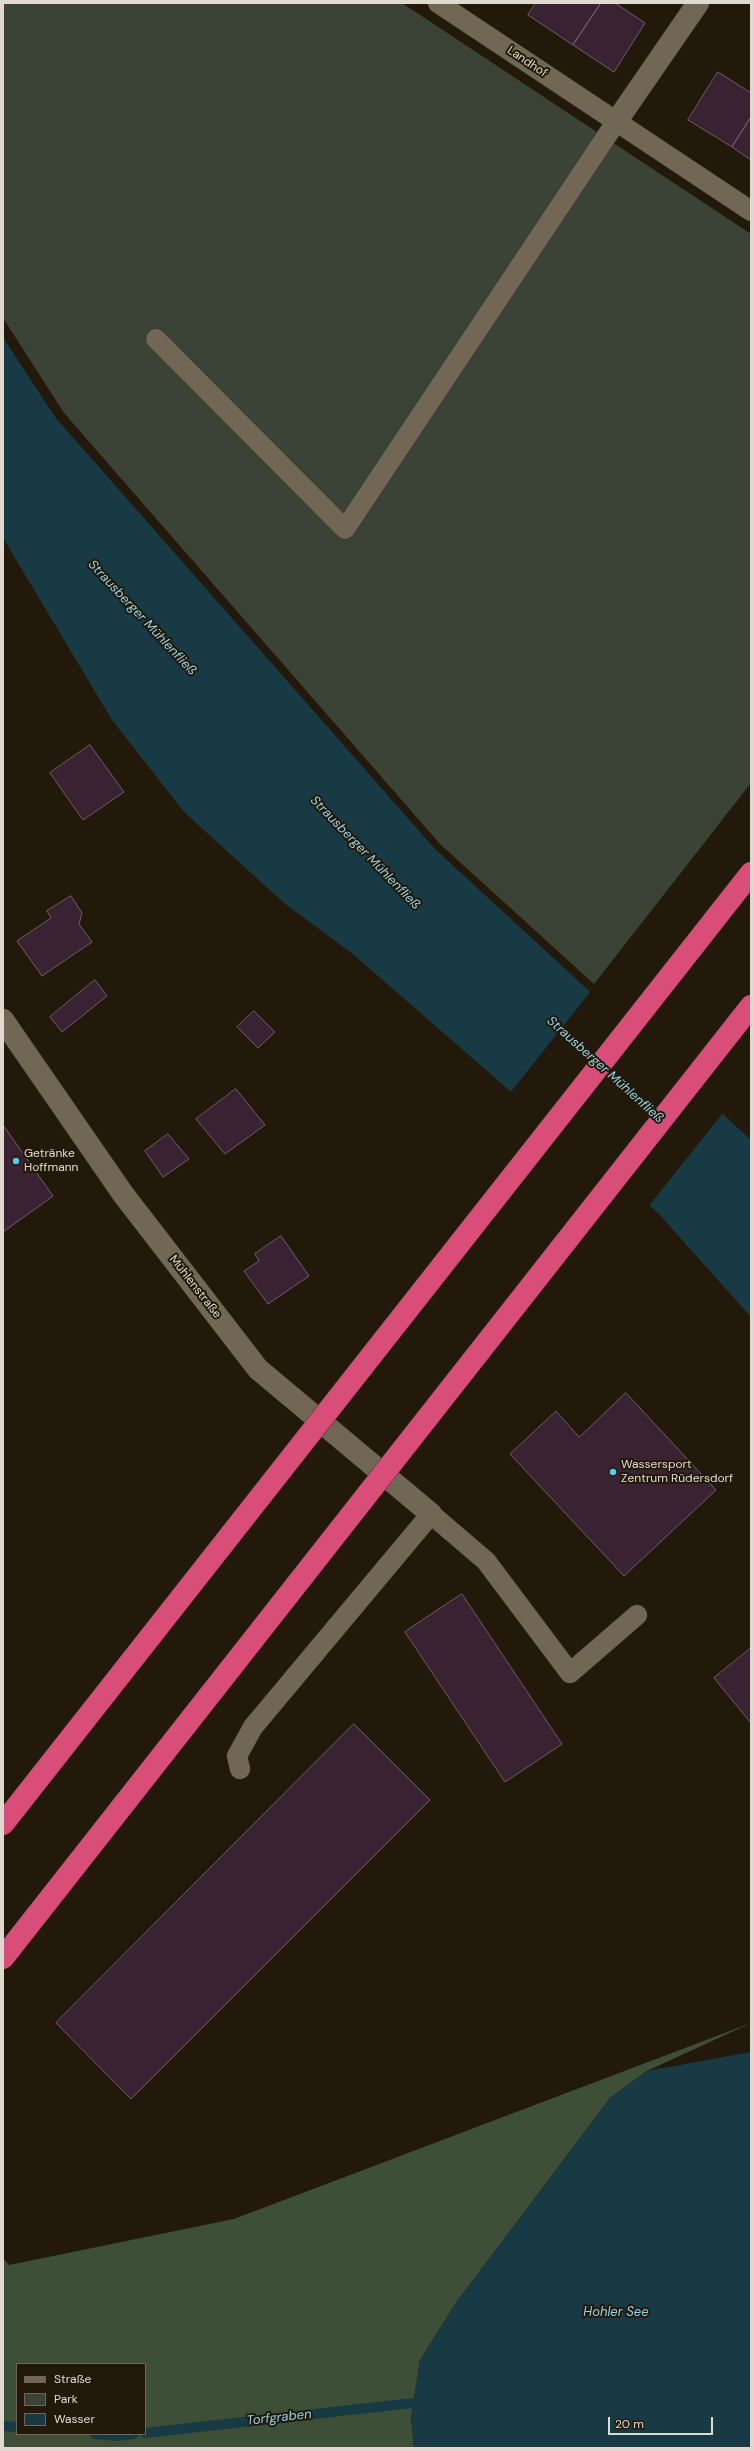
<!DOCTYPE html>
<html>
<head>
<meta charset="utf-8">
<style>
	body { margin:0 }
	#map { position:relative; width:754px; height:2451px; overflow:hidden; background:#23190a; font-family:"DM Sans",sans-serif }
	canvas { display:block }
	.frame { position:absolute; inset:0; border:4px solid #e0d9cf; pointer-events:none }
	.legend { position:absolute; left:16px; top:2363px; width:130px; height:72px; box-sizing:border-box; background:#23190a; border:1px solid #6f6659; margin:0; padding:5px 7px; list-style:none; font-size:12px; color:#e0d9cf }
	.legend li { display:flex; align-items:center; gap:8px; height:20px }
	.legend b { width:20px; border:1px solid #6f6659 }
	.scale { position:absolute; left:608px; top:2417px; width:105px; height:18px; box-sizing:border-box; border:2px solid #e0d9cf; border-top:0; padding-left:5px; font-size:12px; line-height:14px; white-space:nowrap; color:#e0d9cf; -webkit-text-stroke:3px #23190a; paint-order:stroke }
</style>
</head>
<body>
<div id="map">
<canvas width="754" height="2451"></canvas>
<div class="frame"></div>
<ul class="legend">
<li><b style="height:5px;background:#726755"></b>Straße</li>
<li><b style="height:11px;background:#3a4336"></b>Park</li>
<li><b style="height:11px;background:#183a44"></b>Wasser</li>
</ul>
<div class="scale">20 m</div>
</div>
<script>
const ctx = document.querySelector('canvas').getContext('2d');
ctx.lineJoin = 'round';
function fillPath(path, color) {
  ctx.fillStyle = color;
  ctx.fill(path, 'evenodd');
}
function stroke(path, color, width, dash) {
  ctx.strokeStyle = color;
  ctx.lineWidth = width;
  ctx.lineCap = dash ? 'butt' : 'round';
  ctx.setLineDash(dash || []);
  ctx.stroke(path);
}
function drawText(font, color, halo, rows, align = 'center') {
  ctx.font = font + ' "DM Sans",sans-serif';
  ctx.lineWidth = 4;
  ctx.setLineDash([]);
  ctx.textBaseline = 'middle';
  ctx.strokeStyle = halo;
  ctx.fillStyle = color;
  for (const [text, x, y, turn = 0] of rows) {
    ctx.save();
    ctx.translate(x, y);
    ctx.rotate((+turn || 0) * Math.PI / 180);
    ctx.textAlign = isNaN(turn) ? turn : align;
    if (halo) ctx.strokeText(text, 0, 0);
    ctx.fillText(text, 0, 0);
    ctx.restore();
  }
}
const green = new Path2D(`
	M3,3H402L751,234V783L594,984L440,844L64,413L3,318Z`);
const forest = new Path2D(`
	M751,2023L647,2071L610,2098L458,2300L420,2360L411,2418L414,2448H3V2258L9,2265L234,2219ZM17,2364H145V2434H17Z`);
const water = new Path2D(`
	M3,337L55,417L435,849L751,1140V1317L658,1213L510,1091L354,955L284,903L184,812L112,720L3,538Z
	M751,2052V2448H414L411,2418L420,2360L458,2300L610,2098L647,2071Z`);
const pier = new Path2D(`
	M591,991L723,1113L648,1207L510,1093Z`);
const stream = new Path2D(`
	M3,2426L17,2427
	M145,2433L413,2403
	M95,2434L117,2436L134,2434`);
const building = new Path2D(`
	M536,3H601L573,45L528,15Z
	M601,3H615L645,23L614,72L573,45Z
	M718,72L751,93V117L732,147L688,120Z
	M751,117V160L732,147Z
	M90,745L124,792L83,820L50,773Z
	M71,896L82,913L79,924L92,942L42,976L17,941L51,918L47,911Z
	M95,980L107,996L62,1032L50,1017Z
	M254,1011L275,1032L258,1048L237,1027Z
	M236,1089L265,1125L225,1154L196,1119Z
	M3,1125L53,1196L3,1232Z
	M168,1134L189,1159L163,1177L145,1151Z
	M281,1236L309,1276L268,1304L244,1271L259,1261L255,1254Z
	M626,1393L716,1490L624,1576L510,1454L556,1411L579,1437Z
	M462,1594L562,1744L505,1782L405,1632Z
	M751,1648V1723L714,1678Z
	M354,1724L430,1800L131,2099L56,2023Z`);
const lane = new Path2D(`
	M438,3L751,211
	M156,339L345,529L616,122
	M240,1769L237,1756L253,1727L431,1514L486,1561L570,1673L637,1615`);
const street = new Path2D(`
	M616,122L698,3
	M3,1020L123,1194L258,1369L431,1514`);
const highwayBridge = new Path2D(`
	M3,1824L751,873
	M3,1958L751,1006`);
const markers = [
	[16,1161,4,"#57c9e2"],
	[613,1472,4,"#57c9e2"]
];
const streetNames = [
	["Landhof",527,62,34],
	["Mühlenstraße",195,1287,52]
];
const poiNames = [
	["Getränke",24,1154],
	["Hoffmann",24,1168],
	["Wassersport",621,1465],
	["Zentrum Rüdersdorf",621,1479]
];
const waterNames = [
	["Strausberger Mühlenfließ",142,618,47],
	["Strausberger Mühlenfließ",365,853,46],
	["Strausberger Mühlenfließ",605,1070,42],
	["Hohler See",616,2313],
	["Torfgraben",279,2418,-6]
];
fillPath(green, '#3a4336');
fillPath(forest, '#3e4f38');
fillPath(water, '#183a44');
fillPath(pier, '#23190a');
stroke(stream, '#183a44', 10);
fillPath(building, '#392332');
stroke(building, '#705d69', 1);
stroke(lane, '#3b342e', 21);
stroke(street, '#3b342e', 23);
stroke(lane, '#726755', 20);
stroke(street, '#726755', 22);
stroke(highwayBridge, '#3b342e', 23, []);
stroke(highwayBridge, '#d84e79', 22);
for (const [x, y, r, color] of markers) {
  const dot = new Path2D();
  dot.arc(x, y, r, 0, 2 * Math.PI);
  ctx.fillStyle = color;
  ctx.fill(dot);
  stroke(dot, '#23190a', 1.5);
}
drawText('12px', '#e0d9cf', '#23190a', streetNames);
drawText('12px', '#e0d9cf', '#23190a', poiNames, 'left');
drawText('italic 13px', '#92d4e9', '#23190a', waterNames);
</script>
</body>
</html>
